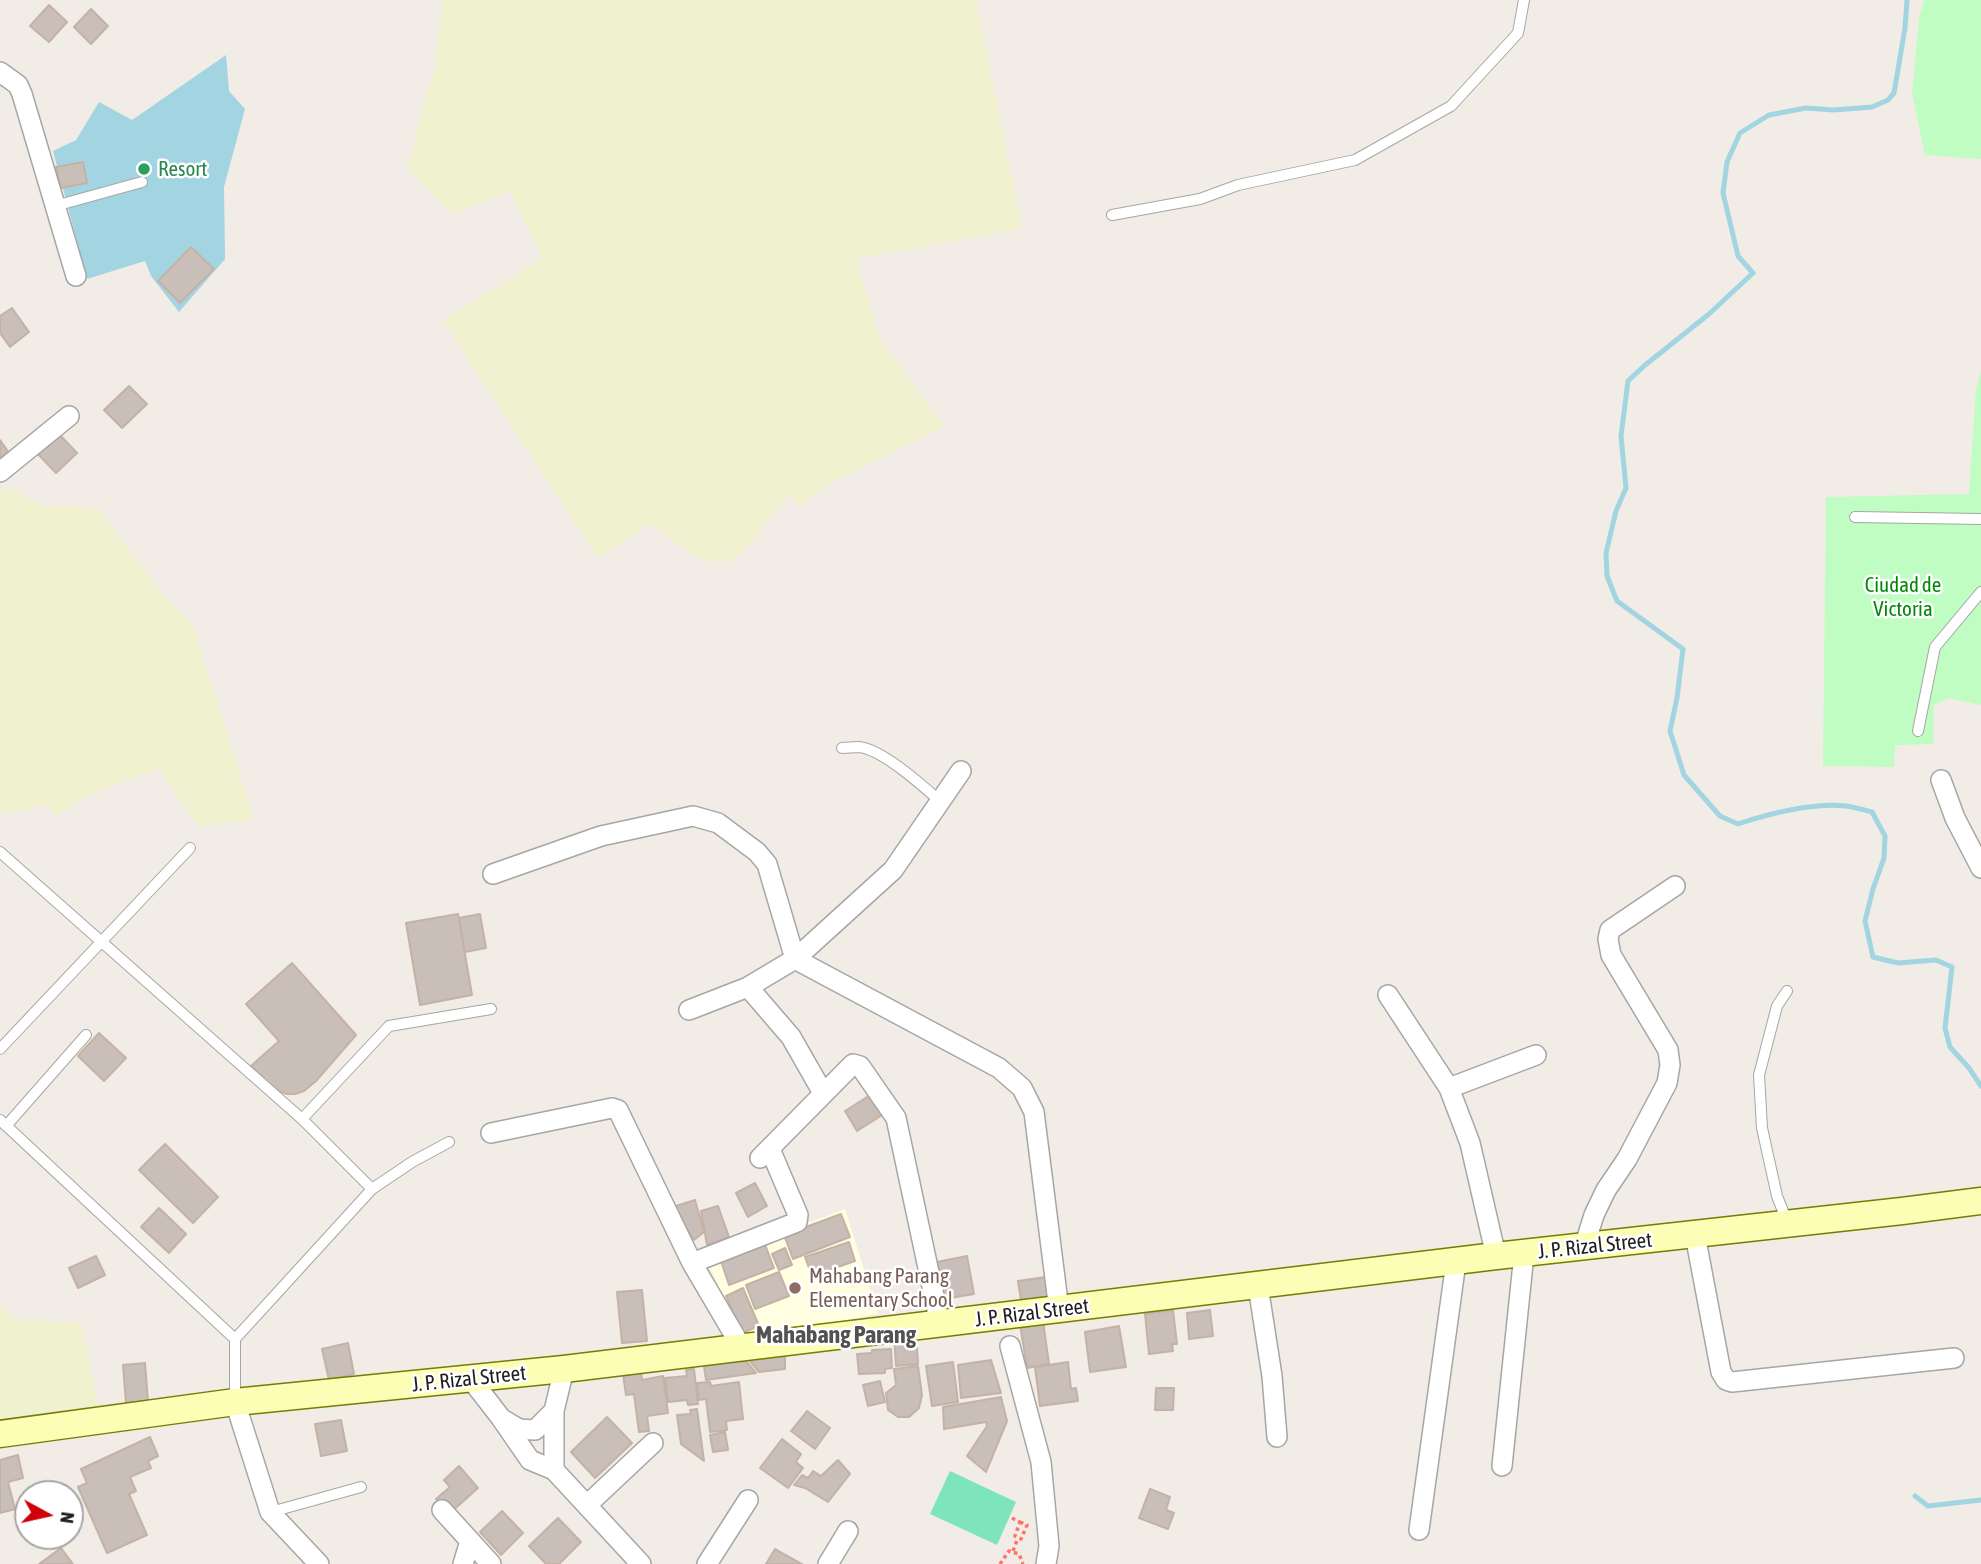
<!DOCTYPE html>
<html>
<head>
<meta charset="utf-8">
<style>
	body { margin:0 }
	#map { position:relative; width:1981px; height:1564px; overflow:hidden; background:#f1ece5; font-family:"Asap Condensed",sans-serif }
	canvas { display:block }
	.north { position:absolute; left:14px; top:1480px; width:70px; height:70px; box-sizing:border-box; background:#fff; border:2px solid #a5a5a5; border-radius:50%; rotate:98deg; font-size:19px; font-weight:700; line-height:28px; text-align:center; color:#1f1f1f }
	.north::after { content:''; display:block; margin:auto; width:24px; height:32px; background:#cf0008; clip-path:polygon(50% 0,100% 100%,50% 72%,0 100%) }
</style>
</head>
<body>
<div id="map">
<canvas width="1981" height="1564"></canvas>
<div class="north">N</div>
</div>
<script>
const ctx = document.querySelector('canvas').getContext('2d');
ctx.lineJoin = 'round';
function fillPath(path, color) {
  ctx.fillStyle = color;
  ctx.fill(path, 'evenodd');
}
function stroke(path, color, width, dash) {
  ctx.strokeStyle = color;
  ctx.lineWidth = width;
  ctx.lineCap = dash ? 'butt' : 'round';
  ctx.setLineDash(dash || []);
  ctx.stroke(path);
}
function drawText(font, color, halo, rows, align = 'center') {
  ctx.font = font + ' "Asap Condensed",sans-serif';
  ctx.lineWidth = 5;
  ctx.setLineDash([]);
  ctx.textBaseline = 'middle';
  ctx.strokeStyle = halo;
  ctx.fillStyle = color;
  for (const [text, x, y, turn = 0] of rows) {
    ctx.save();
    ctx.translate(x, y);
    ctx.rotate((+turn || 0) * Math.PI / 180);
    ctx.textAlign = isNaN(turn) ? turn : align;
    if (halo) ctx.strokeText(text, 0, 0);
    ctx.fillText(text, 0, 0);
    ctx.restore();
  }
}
const education = new Path2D(`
	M845,1209L878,1314L743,1339L707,1261Z`);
const farmland = new Path2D(`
	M443,0H976L1022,229L856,259L880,340L944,426L827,485L800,507L789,495L748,547L728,562L700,560L650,524L598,558L443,321L543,258L510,192L451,213L407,168L435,67Z
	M6,487L45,506L98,508L159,590L194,628L254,820L198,827L159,769L93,793L56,816L47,804L0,815V491Z
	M0,1303L15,1319L82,1323L98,1406L0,1418Z`);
const park = new Path2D(`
	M1924,0H1981V159L1925,155L1912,94L1919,19Z
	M1981,371V705L1949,698L1934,705L1933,744L1895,745L1894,767L1823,766L1826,497L1969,494L1976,390Z`);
const pitch = new Path2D(`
	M950,1471L1016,1502L997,1545L930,1514Z`);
const water = new Path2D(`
	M226,55L229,91L245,109L224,187L225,259L179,312L151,276L145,261L87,279L53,151L76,140L99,102L132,120Z`);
const stream = new Path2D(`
	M1907,0L1905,28L1894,93L1888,100L1872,107L1834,110L1806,108L1769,115L1740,133L1727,162L1723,193L1738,256L1753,273L1709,314L1644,366L1628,381L1621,436L1626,488L1616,511L1606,553L1607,576L1617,601L1683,649L1677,698L1670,731L1684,775L1720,816L1738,824C1767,814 1815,802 1846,806C1854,807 1864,810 1872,812L1885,836L1884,858L1873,889L1865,921L1873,957L1898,963L1936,960L1952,967L1945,1028L1950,1047L1969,1068L1981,1086
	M1915,1496L1928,1506L1981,1500`);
const building = new Path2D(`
	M49,5L67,22L49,42L30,26Z
	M91,9L108,26L91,44L74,27Z
	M83,162L87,183L61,188L56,167Z
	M191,247L214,269L180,303L158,281Z
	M12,308L29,332L10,347L0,333V316Z
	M129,386L147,404L122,428L104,410Z
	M58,433L77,453L56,473L37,453Z
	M0,440L9,453L0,460Z
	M458,914L472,995L420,1005L406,923Z
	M480,914L486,948L465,952L459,918Z
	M292,963L356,1035L316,1081L304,1091L295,1094H287L276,1090L267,1084L251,1066L279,1041L246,1004Z
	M99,1033L126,1058L104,1081L78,1056Z
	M875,1092L887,1112L857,1131L845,1111Z
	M165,1144L218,1197L193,1223L139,1170Z
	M755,1183L767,1206L748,1217L736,1193Z
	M695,1200L704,1232L694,1240L673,1207Z
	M718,1206L729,1237L707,1245L701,1211Z
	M159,1208L186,1234L169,1253L141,1227Z
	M841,1214L850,1237L793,1259L784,1235Z
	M764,1242L774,1268L729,1285L720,1258Z
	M849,1242L855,1261L812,1276L805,1257Z
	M785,1248L792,1265L779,1270L772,1254Z
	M96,1256L105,1275L78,1288L69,1268Z
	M967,1256L974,1294L944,1299L937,1262Z
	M779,1272L789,1296L755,1309L746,1285Z
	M1046,1277L1050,1302L1022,1306L1018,1281Z
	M743,1288L759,1326L742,1333L726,1296Z
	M642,1290L647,1341L622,1343L617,1292Z
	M1173,1310L1177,1344H1172L1173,1351L1149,1354L1145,1314Z
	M1210,1310L1213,1336L1189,1339L1187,1313Z
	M1043,1321L1049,1364L1027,1368L1020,1324Z
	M1119,1326L1126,1367L1090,1372L1085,1332Z
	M911,1334L912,1347H917L918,1364L896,1366L894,1335Z
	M348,1343L354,1374L329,1380L322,1349Z
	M891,1349L892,1368L885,1369V1373L859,1374L857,1354L872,1353V1350Z
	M785,1350V1369L759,1372L744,1354Z
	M740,1354L756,1373L706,1380L703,1359Z
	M991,1360L1001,1393L961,1398L958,1365Z
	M953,1362L958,1402L932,1406L926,1366Z
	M1068,1362L1071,1389L1076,1388L1078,1401L1040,1406L1035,1367Z
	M145,1363L148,1401L126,1403L123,1365Z
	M918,1366L922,1395L919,1408L909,1417H898L888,1410L886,1393L896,1385L894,1369Z
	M694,1369L698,1404L688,1405L687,1400L668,1402L665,1378L687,1376L686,1370Z
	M641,1372L642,1380L663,1376L668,1413L647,1416L649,1431L639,1432L634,1394L626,1395L623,1374Z
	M880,1381L885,1402L868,1406L863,1385Z
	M710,1382L711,1386L739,1382L743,1419L726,1421L727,1430L710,1432L706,1399L699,1400L697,1383Z
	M1156,1388H1174L1173,1410H1155Z
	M1001,1397L1007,1421L986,1472L967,1456L987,1426L986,1422L944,1429L943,1407Z
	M697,1409L704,1461L681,1444L677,1415L691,1414L690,1410Z
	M807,1411L830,1428L815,1449L791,1431Z
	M607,1417L632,1443L595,1478L571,1452Z
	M341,1420L347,1451L321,1456L315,1424Z
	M725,1432L728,1450L713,1452L710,1435Z
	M150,1437L158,1456L148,1461L151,1468L130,1477L136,1491L129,1494L147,1535L107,1553L78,1487L87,1483L81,1469Z
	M782,1439L801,1454L796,1462L803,1468L788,1488L760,1468Z
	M18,1455L23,1478L8,1482L15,1509L0,1513V1460Z
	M838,1460L850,1474L828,1502L805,1488L794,1485L802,1475L808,1478L813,1471L821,1476Z
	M459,1466L478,1488L449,1514L436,1499L450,1487L444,1480Z
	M1150,1489L1170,1497L1166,1510L1174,1513L1168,1529L1139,1518Z
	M502,1511L523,1533L501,1555L480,1532Z
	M558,1518L581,1542L559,1564H546L529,1546Z
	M61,1548L73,1564H39Z
	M775,1549L802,1564H766Z`);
const path = new Path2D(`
	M1012,1518L1020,1522
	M1020,1522L1027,1525L1021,1539L1015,1536Z
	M1013,1551L1018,1538
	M1000,1564L1009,1551L1019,1554L1023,1564`);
const lane = new Path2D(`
	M55,206L142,182
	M1112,215L1200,199L1238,185L1355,160L1451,106L1518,33L1524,0
	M1855,517L1981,519
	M1918,731L1935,647L1981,592
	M842,748C847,748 853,747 859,747C882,749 923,786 941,802
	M0,852L302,1119L372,1189
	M1787,991L1777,1006L1759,1075L1762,1128L1777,1196L1788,1224
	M0,1049L190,848
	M302,1119L389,1026L491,1009
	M0,1120L235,1339
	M6,1126L86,1035
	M235,1399V1339L372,1189L412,1162L449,1142
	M271,1512L361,1487`);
const street = new Path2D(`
	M0,72L18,85L22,94L76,276
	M0,472L69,416
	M1941,780L1955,818L1981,868
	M493,874L601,836L693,816L718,823L757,852L767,864L795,959L999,1068L1022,1088L1034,1112L1059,1310
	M748,987L791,1037L823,1093
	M1388,995L1449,1088
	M689,1010L748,987L795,959L893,870L961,771
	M491,1133L612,1108L618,1110L692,1263
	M760,1158L853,1064L860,1066L896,1118L940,1324
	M1695,1235L1721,1372L1726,1380L1732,1382L1954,1358
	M1584,1247L1594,1215L1606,1190L1627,1159L1667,1083L1670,1065L1668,1050L1611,955L1608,939L1610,930L1675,886
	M1496,1256L1470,1143L1449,1088L1536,1055
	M1258,1286L1272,1376L1277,1437
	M1010,1346L1041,1462L1049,1546L1046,1564
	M742,1348L692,1263L797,1222L798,1215L770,1149
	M470,1378L501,1418L530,1460L554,1470L641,1564
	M235,1402L270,1512L319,1564
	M502,1419L519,1429L535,1430L554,1411
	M1502,1466L1524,1254
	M554,1470V1411L564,1369
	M587,1505L653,1443
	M442,1510L491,1564
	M1419,1530L1456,1262
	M463,1564L470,1541
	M707,1564L748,1500
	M828,1564L848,1531`);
const secondary = new Path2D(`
	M0,1434L235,1402L564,1369L1496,1256L1902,1211L1981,1201`);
const markers = [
	[144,169,7,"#2e9e5b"],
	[795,1288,7,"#8d6e63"]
];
const leisureNames = [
	["Resort",158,169]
];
const parkNames = [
	["Ciudad de",1903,585],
	["Victoria",1903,609]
];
const streetNames = [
	["J. P. Rizal Street",1595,1246,-6],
	["J. P. Rizal Street",1032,1313,-7],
	["J. P. Rizal Street",469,1379,-6]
];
const educationNames = [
	["Mahabang Parang",809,1276],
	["Elementary School",809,1300]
];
const quarterNames = [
	["Mahabang Parang",836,1335]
];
fillPath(education, '#fffee0');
fillPath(farmland, '#eff1cf');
fillPath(park, '#bffdc2');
fillPath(pitch, '#7de5b9');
fillPath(water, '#a2d5e1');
stroke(stream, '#a2d5e1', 5);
fillPath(building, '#c9beb8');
stroke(building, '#c4b2a6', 2);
stroke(lane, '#a6a6a6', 12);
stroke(street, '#a6a6a6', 22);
stroke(secondary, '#747d00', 29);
stroke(path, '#ff7268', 3.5, [3.5, 3.5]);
stroke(lane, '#fff', 10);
stroke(street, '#fff', 19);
stroke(secondary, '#fdfeb5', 26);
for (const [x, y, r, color] of markers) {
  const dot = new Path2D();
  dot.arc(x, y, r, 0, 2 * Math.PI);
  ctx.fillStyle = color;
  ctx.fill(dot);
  stroke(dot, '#fff', 2.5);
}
drawText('21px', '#27864d', '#fff', leisureNames, 'left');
drawText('21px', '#038709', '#fff', parkNames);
drawText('21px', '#1f1f1f', '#fff', streetNames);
drawText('21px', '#785e54', '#fff', educationNames, 'left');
drawText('bold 24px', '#525252', '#fff', quarterNames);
</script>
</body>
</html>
